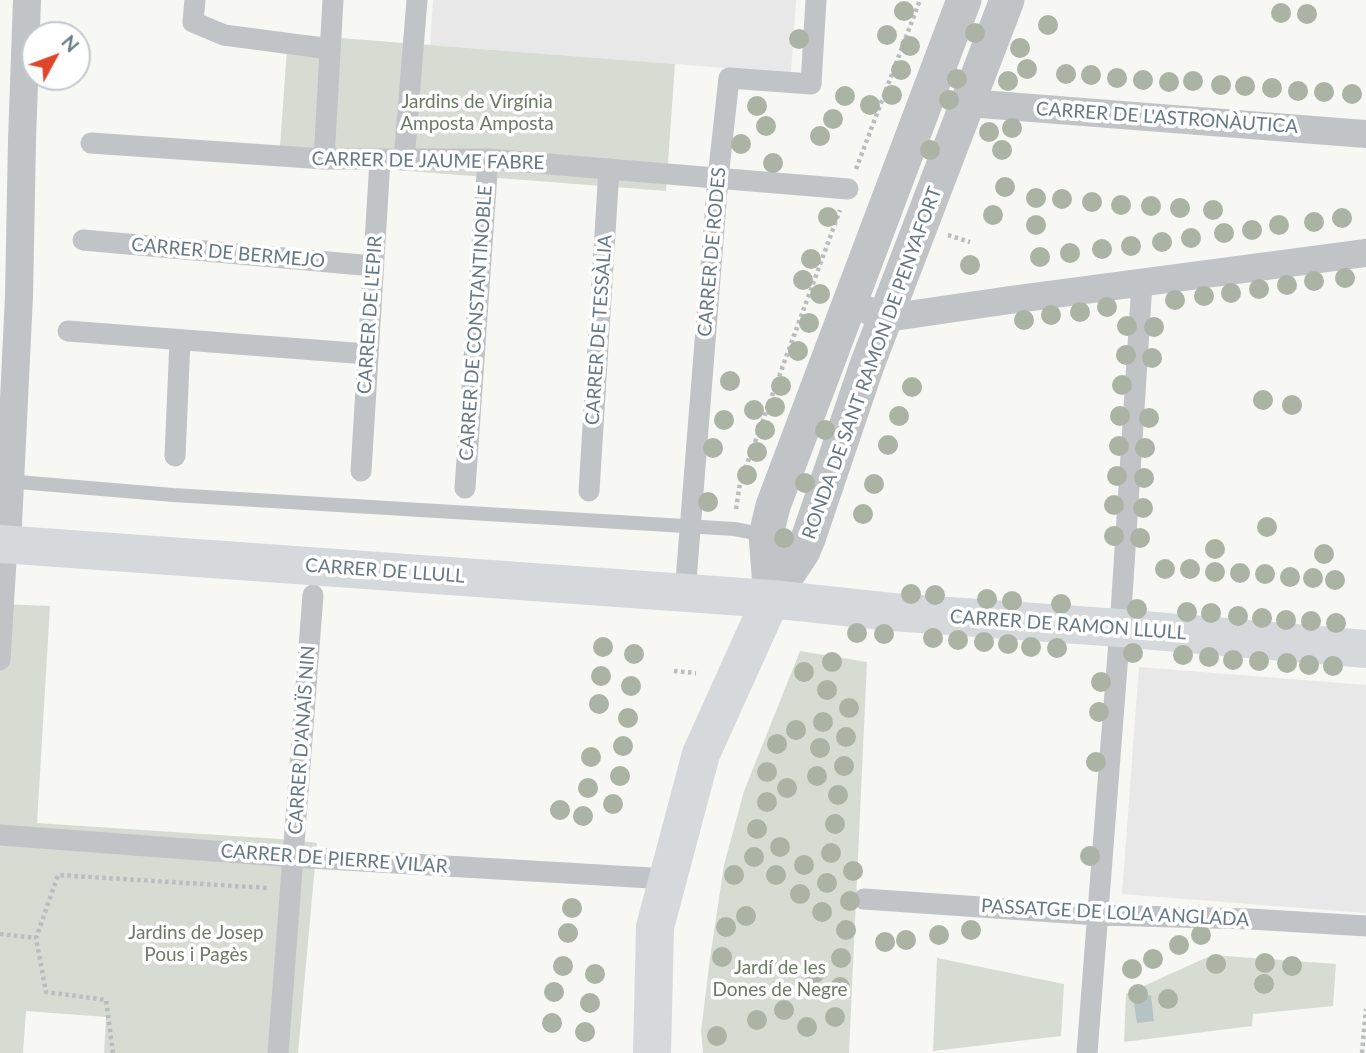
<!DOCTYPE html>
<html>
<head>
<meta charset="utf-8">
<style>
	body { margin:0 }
	#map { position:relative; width:1366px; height:1053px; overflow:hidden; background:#f7f7f4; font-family:Lato,sans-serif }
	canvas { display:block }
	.north { position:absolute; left:21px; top:21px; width:70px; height:70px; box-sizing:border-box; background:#fff; border:2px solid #c2c9ce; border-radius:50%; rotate:49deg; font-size:19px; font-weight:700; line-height:28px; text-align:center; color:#677984 }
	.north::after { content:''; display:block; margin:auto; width:24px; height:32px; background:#de462c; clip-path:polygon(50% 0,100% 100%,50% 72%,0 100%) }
</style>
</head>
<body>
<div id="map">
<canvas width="1366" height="1053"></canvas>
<div class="north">N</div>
</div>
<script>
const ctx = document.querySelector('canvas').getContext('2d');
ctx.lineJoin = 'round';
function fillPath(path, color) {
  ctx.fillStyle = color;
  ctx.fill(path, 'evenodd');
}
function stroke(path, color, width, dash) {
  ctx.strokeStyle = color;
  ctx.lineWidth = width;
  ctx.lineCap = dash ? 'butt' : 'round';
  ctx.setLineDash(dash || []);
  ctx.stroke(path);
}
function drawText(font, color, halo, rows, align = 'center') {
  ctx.font = font + ' Lato,sans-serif';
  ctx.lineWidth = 7;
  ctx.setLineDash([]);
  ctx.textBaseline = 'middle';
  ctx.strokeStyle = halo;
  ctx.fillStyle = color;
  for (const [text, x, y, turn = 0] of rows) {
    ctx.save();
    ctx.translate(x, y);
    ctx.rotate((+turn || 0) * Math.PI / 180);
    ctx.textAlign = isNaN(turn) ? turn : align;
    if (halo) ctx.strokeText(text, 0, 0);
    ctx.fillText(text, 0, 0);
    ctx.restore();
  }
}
const built = new Path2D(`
	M433,0H796L791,73L430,45Z
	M1139,667L1366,685V913L1122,894Z`);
const green = new Path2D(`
	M288,34L675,64L666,191L279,161Z
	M0,604L50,606L37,823L294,840L317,843L298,1053H104L106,1017L26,1011L23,1053H0Z
	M800,651L867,662L849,1053H703L701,1031L710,958L724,865L744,791Z
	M1212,955L1336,964L1333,1006L1253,1014L1252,1026L1124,1042L1126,994Z
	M937,958L1064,984L1061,1036L933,1051Z`);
const water = new Path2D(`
	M1151,995L1154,1021L1137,1023L1133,997Z`);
const path = new Path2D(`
	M856,169L920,0
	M948,235L970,242
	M736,509L740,483L840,210
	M674,671L696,673
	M0,934L36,938
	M113,1053L106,1000L46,992L36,938L58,875L268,888
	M1362,1053L1366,1009`);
const service = new Path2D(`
	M6,481L173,495L734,529L766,535`);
const pedestrian = new Path2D(`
	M195,0L193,22L224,35L330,49
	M91,143L324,159H488L848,189
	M324,159L333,0
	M404,160L417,0
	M83,240L373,266
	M68,331L367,354
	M175,456L180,340
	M361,471L380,160
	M465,488L488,159
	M589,491L609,169
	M685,593L718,178L729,78L811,84L816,0
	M0,660L7,545
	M0,835L293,857L668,879
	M864,899L1097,915L1250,919L1366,926
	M278,1053L313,595
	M1087,1053L1120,628L1142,283`);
const minor = new Path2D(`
	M968,103L1366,134
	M850,303L887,318L1010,300L1366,253
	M7,545L19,296L22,140L27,0`);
const tertiary = new Path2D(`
	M771,599L803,551L809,536L867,365L1007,0
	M771,599L766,535L773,506L964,0`);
const secondary = new Path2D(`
	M0,544L771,599L892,612L1120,628L1366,649
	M652,1053L655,927L701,754L771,599`);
const trees = [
	[904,11],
	[1281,13],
	[1307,14],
	[1048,25],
	[975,33],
	[887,35],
	[799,39],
	[910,46],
	[1020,48],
	[1027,69],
	[901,70],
	[1066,74],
	[1091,75],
	[1117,78],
	[957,79],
	[1143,80],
	[1008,81],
	[1193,81],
	[1169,82],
	[1221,85],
	[1245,86],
	[1272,88],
	[1298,91],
	[1324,92],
	[1352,94],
	[892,95],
	[845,96],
	[949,100],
	[870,105],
	[757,106],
	[833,119],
	[766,126],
	[1012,128],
	[989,132],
	[820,136],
	[741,144],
	[930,150],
	[1002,150],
	[773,163],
	[1005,187],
	[1036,198],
	[1062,199],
	[1092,202],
	[1121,205],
	[1151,206],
	[1180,208],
	[1213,210],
	[993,215],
	[828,217],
	[1342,218],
	[1314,222],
	[1036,225],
	[1279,225],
	[1252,230],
	[1224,233],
	[1191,238],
	[1162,242],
	[1131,246],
	[1102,249],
	[1070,253],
	[1040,257],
	[811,259],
	[970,265],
	[1345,278],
	[803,280],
	[1314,281],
	[1287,285],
	[1259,289],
	[1231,293],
	[820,294],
	[1204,296],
	[1175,300],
	[1107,307],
	[1080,312],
	[1051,315],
	[1024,320],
	[809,323],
	[1127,326],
	[1154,327],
	[798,351],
	[1126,355],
	[1152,358],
	[730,381],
	[1122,385],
	[781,386],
	[912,387],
	[1263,400],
	[1292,405],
	[775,407],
	[754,410],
	[899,416],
	[1120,416],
	[1149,418],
	[724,420],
	[765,430],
	[825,430],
	[888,445],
	[1119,446],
	[713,448],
	[1145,448],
	[757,452],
	[747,475],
	[1117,476],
	[1144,478],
	[805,483],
	[874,484],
	[708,502],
	[1114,505],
	[1143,508],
	[863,514],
	[1267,527],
	[1114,536],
	[784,538],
	[1140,538],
	[1215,549],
	[1324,554],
	[1165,569],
	[1190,569],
	[1215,572],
	[1240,573],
	[1265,574],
	[1290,577],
	[1313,578],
	[1335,580],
	[911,594],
	[935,595],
	[987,599],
	[1012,601],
	[1061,604],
	[1137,609],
	[1187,612],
	[1211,613],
	[1238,616],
	[1262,618],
	[1286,620],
	[1311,621],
	[1336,623],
	[857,633],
	[884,634],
	[933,638],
	[958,640],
	[984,642],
	[1008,644],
	[603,647],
	[1031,647],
	[1057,648],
	[1133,653],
	[634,654],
	[1183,655],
	[1209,657],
	[1233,660],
	[1259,661],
	[832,662],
	[1287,663],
	[1309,665],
	[1333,666],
	[804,672],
	[601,676],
	[1101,682],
	[631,686],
	[827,690],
	[599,704],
	[849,708],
	[1099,712],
	[628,718],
	[823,722],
	[796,730],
	[846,737],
	[777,744],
	[623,746],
	[820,748],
	[591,757],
	[1096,762],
	[844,766],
	[767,772],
	[620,776],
	[817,776],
	[588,788],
	[787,788],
	[838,795],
	[767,802],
	[613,804],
	[560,810],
	[583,816],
	[835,824],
	[757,829],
	[780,847],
	[831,853],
	[1090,856],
	[754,857],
	[804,865],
	[853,871],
	[734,875],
	[776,875],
	[827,883],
	[800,894],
	[850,901],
	[572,908],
	[822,912],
	[746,916],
	[726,927],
	[846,930],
	[971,930],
	[568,933],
	[939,935],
	[1201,935],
	[906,940],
	[885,942],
	[1179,945],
	[722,957],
	[841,958],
	[1153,959],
	[1265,963],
	[1216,964],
	[563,966],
	[1292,966],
	[1132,969],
	[595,974],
	[814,974],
	[1264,984],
	[840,987],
	[554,992],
	[1138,994],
	[1168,999],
	[590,1003],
	[784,1010],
	[835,1017],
	[757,1020],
	[552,1023],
	[807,1027],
	[585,1032],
	[717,1036]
];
const parkNames = [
	["Jardins de Virgínia",477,102],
	["Amposta Amposta",477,124],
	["Jardins de Josep",196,933],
	["Pous i Pagès",196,955],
	["Jardí de les",780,968],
	["Dones de Negre",780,990]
];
const streetNames = [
	["CARRER DE L'ASTRONÀUTICA",1167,118,4],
	["CARRER DE JAUME FABRE",428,161,1],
	["CARRER DE RODES",712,252,-85],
	["CARRER DE BERMEJO",228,253,5],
	["CARRER DE L'EPIR",370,315,-86],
	["CARRER DE CONSTANTINOBLE",476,323,-86],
	["CARRER DE TESSÀLIA",599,330,-86],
	["RONDA DE SANT RAMON DE PENYAFORT",872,363,-70],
	["CARRER DE LLULL",385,571,4],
	["CARRER DE RAMON LLULL",1068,625,4],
	["CARRER D'ANAÏS NIN",302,740,-86],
	["CARRER DE PIERRE VILAR",334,859,4],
	["PASSATGE DE LOLA ANGLADA",1115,913,3]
];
fillPath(built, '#e7e8e7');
fillPath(green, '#d7dcd3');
fillPath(water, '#b5c3c6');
stroke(path, '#babdbf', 4.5, [3.5, 3.5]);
stroke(service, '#c0c4c7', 14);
stroke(pedestrian, '#c0c4c7', 21);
stroke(minor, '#c0c4c7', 28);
stroke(tertiary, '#c0c4c7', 35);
stroke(secondary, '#d5d9dc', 38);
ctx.fillStyle = '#abb3a5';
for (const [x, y] of trees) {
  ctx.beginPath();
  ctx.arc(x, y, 10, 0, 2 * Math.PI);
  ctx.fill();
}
drawText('19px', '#6c7b65', '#fff', parkNames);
drawText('19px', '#677984', '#fff', streetNames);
</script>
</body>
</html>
